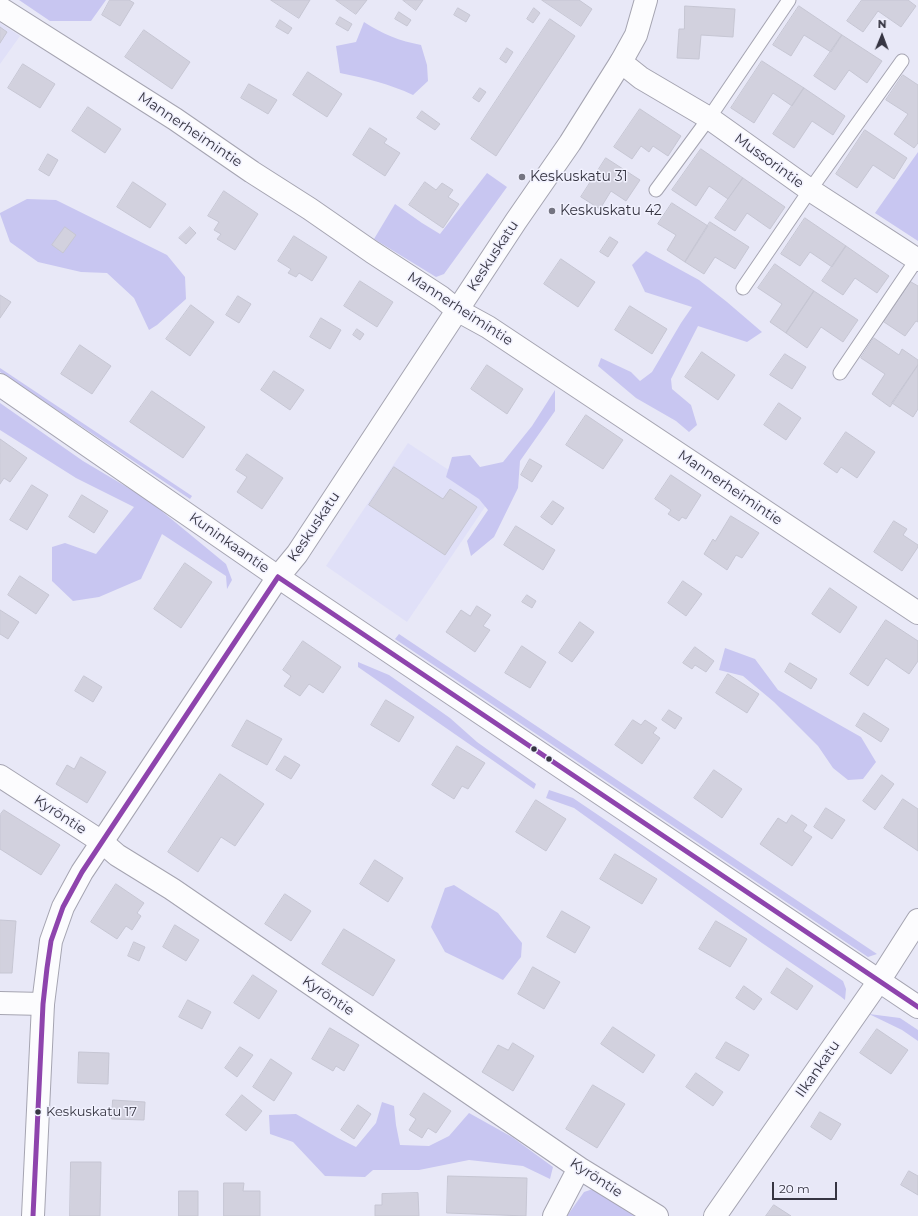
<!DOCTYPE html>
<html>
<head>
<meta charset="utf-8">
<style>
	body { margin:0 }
	#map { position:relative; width:918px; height:1216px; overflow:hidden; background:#e8e8f7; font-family:Montserrat,sans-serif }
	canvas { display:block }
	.north { position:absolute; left:862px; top:16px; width:40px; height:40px; -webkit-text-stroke:3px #f1f1fe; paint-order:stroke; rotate:1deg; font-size:11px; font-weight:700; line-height:16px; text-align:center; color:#363542 }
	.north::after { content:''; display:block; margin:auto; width:14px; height:18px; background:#363542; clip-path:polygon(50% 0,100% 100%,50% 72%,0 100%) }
	.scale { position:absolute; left:772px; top:1182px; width:65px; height:18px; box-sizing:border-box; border:2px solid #363542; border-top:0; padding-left:5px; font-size:12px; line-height:14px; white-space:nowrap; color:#363542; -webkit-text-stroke:3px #f1f1fe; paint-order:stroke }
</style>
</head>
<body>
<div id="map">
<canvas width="918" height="1216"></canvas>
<div class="north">N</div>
<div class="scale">20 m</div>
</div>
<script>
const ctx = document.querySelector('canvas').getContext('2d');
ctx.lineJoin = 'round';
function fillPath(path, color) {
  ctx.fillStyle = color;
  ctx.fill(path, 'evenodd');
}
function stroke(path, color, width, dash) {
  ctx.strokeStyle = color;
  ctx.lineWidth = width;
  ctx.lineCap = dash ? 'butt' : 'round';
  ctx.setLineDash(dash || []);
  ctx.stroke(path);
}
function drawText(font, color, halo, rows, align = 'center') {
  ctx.font = font + ' Montserrat,sans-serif';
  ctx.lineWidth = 3;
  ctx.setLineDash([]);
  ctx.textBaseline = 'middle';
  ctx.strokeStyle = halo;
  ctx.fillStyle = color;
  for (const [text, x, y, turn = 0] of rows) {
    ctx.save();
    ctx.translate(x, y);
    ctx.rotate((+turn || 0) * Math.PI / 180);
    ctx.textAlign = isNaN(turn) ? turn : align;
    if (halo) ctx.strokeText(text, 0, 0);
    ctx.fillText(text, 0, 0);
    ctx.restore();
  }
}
const built = new Path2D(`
	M0,23L20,36L0,64Z
	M408,443L491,498L407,622L326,566Z`);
const green = new Path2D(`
	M19,0H106L91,21H50Z
	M364,22C382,34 400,41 421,45L427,65L428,81L413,95C390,84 365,78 340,73L336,46L356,42Z
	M918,152V241L875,213Z
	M487,173L507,187L444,274L436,277L374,239L395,204L422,223L440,234Z
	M27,199L56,200L167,255L185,277L186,299L157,325L149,330L134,298L107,273L81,272L38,262L10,242L0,214V213Z
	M646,251L699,280L727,302L762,332L747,342L698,326L671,379L672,389L691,405L697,425L689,432L676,421L636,398L598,366L601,358L631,372L640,381L652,372L681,323L692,307L645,292L632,265Z
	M0,368L192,496L190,499L0,372Z
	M555,390V411L520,461L518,488L494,537L471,556L467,541L488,510L479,499L446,477L452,457L470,455L480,467L503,462L532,426Z
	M0,403L83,461L147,499L226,564L232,580L227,589L226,576L162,534L141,579L99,597L73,601L52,581V547L65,543L96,554L134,507L76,478L0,430Z
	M399,634L877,954L868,957L395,639Z
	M725,648L755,659L778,690L861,737L876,762L863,779L848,780L833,768L818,746L774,702L743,676L719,670Z
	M358,662L389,675L450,718L477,742L536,784L534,789L358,667Z
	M549,790L573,798L843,981L846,989L845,1000L840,996L762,943L574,808L546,798Z
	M454,885L498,913L522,943L521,957L503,980L445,952L431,927L445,888Z
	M869,1014L900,1018L918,1030V1041L902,1030Z
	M382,1102L394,1106L396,1125L400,1145L429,1146L449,1136L469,1113L512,1137L553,1167L550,1179L523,1166L469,1160L419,1170H373L365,1177L325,1176L293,1142L270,1134L269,1115L296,1114L338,1138L356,1147L376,1123Z
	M593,1189L637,1216H567L584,1192Z`);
const building = new Path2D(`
	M110,0H129L134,3L120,26L102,15Z
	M271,0H310L299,18Z
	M336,0H367L356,14Z
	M403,0H423L416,10Z
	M542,0H579L592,9L581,26Z
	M862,0H908L916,6L901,27L878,11L863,32L847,21Z
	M685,6L735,9L733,37L701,35L699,59L677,58L679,29H684Z
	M799,6L842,35L831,52L804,35L791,56L773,45Z
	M458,8L470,15L466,22L454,15Z
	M534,8L540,13L533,23L527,19Z
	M399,12L411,20L407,26L395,19Z
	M340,17L352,24L348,31L336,24Z
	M550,19L575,36L496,156L471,139Z
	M280,20L292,28L288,34L276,27Z
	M0,27L7,32L0,43Z
	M144,30L190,62L172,89L125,57Z
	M842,35L882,61L867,83L849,70L835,90L814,76Z
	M507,48L513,52L506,63L500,59Z
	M762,61L804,88L792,106L773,93L754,123L731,108Z
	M23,64L55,84L40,108L8,88Z
	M308,72L342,94L327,117L293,95Z
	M903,75L918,85V143L914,148L894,134L908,114L886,100Z
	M249,84L277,100L268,114L241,98Z
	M480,88L486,92L479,102L473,98Z
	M804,88L845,116L833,135L812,121L794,148L773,134Z
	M88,107L121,129L105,153L72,131Z
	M640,109L681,136L668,156L653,146L649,152L641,146L632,159L614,147Z
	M422,111L440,124L435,130L417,118Z
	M370,128L387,139L384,143L400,153L385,176L353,155Z
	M865,130L907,158L894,179L873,165L857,188L836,174Z
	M701,149L743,178L728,199L709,186L696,206L672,190Z
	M48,154L58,160L49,176L39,170Z
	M606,158L640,180L626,201L611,191L600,209L581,197Z
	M743,178L785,207L770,229L747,213L735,231L715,218Z
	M133,182L166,204L150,228L117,207Z
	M425,182L436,190L442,183L453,190L448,197L459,204L443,228L409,205Z
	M224,191L258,214L235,250L217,239L221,234L214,230L219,222L208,216Z
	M672,203L708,226L685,262L667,250L676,235L658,224Z
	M805,218L846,246L832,267L810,252L800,266L781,254Z
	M710,222L749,247L735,269L715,257L704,274L685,262Z
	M65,227L76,235L63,253L52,245Z
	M190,227L196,233L186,244L179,238Z
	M294,236L327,257L312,281L299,273L296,277L288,273L291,269L278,261Z
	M610,237L618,242L608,257L600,252Z
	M846,246L889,276L877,293L855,278L843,295L822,281Z
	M561,259L595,282L578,307L544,284Z
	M775,264L814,291L786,333L770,322L782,304L758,288Z
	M360,281L393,302L377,327L344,306Z
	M911,282L918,286V322L916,321L905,336L884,322Z
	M814,291L858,320L843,342L821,327L807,348L786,333Z
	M0,295L11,302L0,318Z
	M238,296L251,304L239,323L226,315Z
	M191,305L214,322L190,356L166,339Z
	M630,306L667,329L652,354L615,330Z
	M321,318L341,330L330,349L310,337Z
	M357,329L364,334L360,340L353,335Z
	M874,338L899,355L902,349L918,360V365L890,407L872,394L885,374L861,358Z
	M80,345L111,366L92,394L61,374Z
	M702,352L735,375L718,400L685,377Z
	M785,354L806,367L792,389L770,375Z
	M487,365L523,389L507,414L471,389Z
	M918,365V409L913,417L892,403Z
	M274,371L304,390L290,410L261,390Z
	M152,391L205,427L183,458L130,422Z
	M779,403L801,418L786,440L764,425Z
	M586,415L623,440L603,469L566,445Z
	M846,432L875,452L857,478L841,467L837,473L824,464Z
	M0,439L27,458L10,482L4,478L0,484Z
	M247,454L283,478L262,509L237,492L247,477L236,470Z
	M530,459L542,466L532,482L521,475Z
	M394,467L443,499L450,489L477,507L445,555L369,505Z
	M671,475L701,495L686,519L682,517L679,521L668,514L671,510L655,499Z
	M32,485L48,495L27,530L10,520Z
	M82,495L108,511L94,533L69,517Z
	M553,501L564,508L552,525L541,517Z
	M731,516L759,533L742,558L736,555L727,570L704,554L713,539L715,541Z
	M894,521L907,529L903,535L918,545V547L902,571L874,552Z
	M516,526L555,550L543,570L504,545Z
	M185,563L212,582L181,628L154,609Z
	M20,576L49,595L36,614L8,595Z
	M683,581L702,594L686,616L668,603Z
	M830,588L857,607L840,633L812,614Z
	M527,595L536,601L532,608L522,602Z
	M477,606L491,615L483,626L490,630L475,652L446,632L461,610L470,616Z
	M0,610L19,622L8,639L0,634Z
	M886,620L918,641V661L909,674L886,658L868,686L850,674Z
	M580,622L594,632L572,662L559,653Z
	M303,641L341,667L323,693L309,684L300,696L284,686L291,676L283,670Z
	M522,646L546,662L530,688L505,673Z
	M695,647L714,661L706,672L695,665L692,669L683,663Z
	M790,663L817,679L811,689L785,672Z
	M728,674L759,694L747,713L716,693Z
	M84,676L102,687L93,702L75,691Z
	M386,700L414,717L399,742L371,725Z
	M669,710L682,718L675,729L662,720Z
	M864,713L889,729L881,742L856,726Z
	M247,720L282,739L267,765L232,746Z
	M633,720L641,725L645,720L657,728L653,733L660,738L642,764L615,745Z
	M457,746L485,763L468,789L462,786L454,799L432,785Z
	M285,756L300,765L291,779L276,770Z
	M81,757L106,772L87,803L56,784L67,765L74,769Z
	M714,770L742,789L722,818L694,798Z
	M220,774L264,804L235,846L221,837L198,872L168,852Z
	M882,775L894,784L875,810L863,801Z
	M903,799L918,809V851L884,828Z
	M536,800L566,819L546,851L516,832Z
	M826,808L845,820L832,839L814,827Z
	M4,810L60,845L41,875L0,849V815Z
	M792,815L807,825L803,831L812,837L792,866L760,844L778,818L786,823Z
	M615,854L657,879L642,904L600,879Z
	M375,860L403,878L388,902L360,884Z
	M116,884L144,903L137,913L141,916L132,930L126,926L117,939L91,922Z
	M285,894L311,911L291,941L265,924Z
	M562,911L590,927L575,953L547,937Z
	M0,920L16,921L12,973H0Z
	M716,921L747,939L730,967L699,949Z
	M175,925L199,940L186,961L163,947Z
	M344,929L395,960L373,996L322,964Z
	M134,942L145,947L139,961L128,956Z
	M533,967L560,982L544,1009L518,994Z
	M787,968L813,986L797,1010L771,993Z
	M253,975L277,991L259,1019L234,1003Z
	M744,986L762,999L754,1010L736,998Z
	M188,1000L211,1012L202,1029L179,1017Z
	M613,1027L655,1055L643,1073L601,1044Z
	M330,1028L359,1045L344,1071L336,1066L333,1071L312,1059Z
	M877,1029L908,1050L891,1074L860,1053Z
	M726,1042L749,1055L739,1071L716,1058Z
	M513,1043L534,1056L513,1091L482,1072L498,1045L508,1050Z
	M240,1047L253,1055L237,1077L225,1068Z
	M79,1052L109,1053L108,1084L78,1083Z
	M271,1059L292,1073L274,1101L253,1087Z
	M696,1073L723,1092L713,1106L686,1087Z
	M593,1085L625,1104L597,1148L566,1129Z
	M424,1093L451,1111L436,1133L428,1128L422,1138L409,1130L416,1119L410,1115Z
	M242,1095L262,1111L246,1131L226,1115Z
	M113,1100L145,1102L144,1120L112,1119Z
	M358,1105L371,1114L354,1139L341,1130Z
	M820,1112L841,1124L831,1140L811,1127Z
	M71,1162H101L100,1216H70Z
	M909,1171L918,1176V1195L901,1185Z
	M448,1176L527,1178L526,1216L447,1213Z
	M224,1183H244L243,1191H260V1216H224Z
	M179,1191H198V1216H179Z
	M418,1193L419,1216H375V1205H382V1194Z
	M774,1205L791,1216H766Z`);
const lane = new Path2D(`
	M656,190L709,118L789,0
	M743,288L810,190L902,61
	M840,373L917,259`);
const street = new Path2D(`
	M0,8L175,119L252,172L310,209L372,252L441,297L457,310L488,327L918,613
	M621,62L641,78L709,118L810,190L918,260
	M0,776L102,842L117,855L172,889L579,1168L657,1216
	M0,1003L43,1004
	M554,1216L579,1168
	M715,1216L879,981L918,920`);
const secondary = new Path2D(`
	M0,385L278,577L918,1007
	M33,1216L43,1004L51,941L63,907L82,872L102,842L278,577L297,554L516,221L570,143L621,62L636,35L646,0`);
const bus1 = new Path2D(`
	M278,577L918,1007
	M33,1216L43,1004L47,968L51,941L63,907L82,872L278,577`);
const markers = [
	[522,177,4,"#747481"],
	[552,211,4,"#747481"],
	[534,749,3.5,"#363542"],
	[549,759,3.5,"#363542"],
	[38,1112,3.5,"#363542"]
];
const busNames = [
	["Keskuskatu 17",46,1112]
];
const streetNames = [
	["Mannerheimintie",190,130,34],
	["Mussorintie",769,161,36],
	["Keskuskatu",493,256,-57],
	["Mannerheimintie",460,309,33],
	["Mannerheimintie",730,488,34],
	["Keskuskatu",314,527,-56],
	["Kuninkaantie",229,543,35],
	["Kyröntie",60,815,33],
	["Kyröntie",328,996,34],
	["Ilkankatu",818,1069,-55],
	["Kyröntie",596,1178,33]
];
const poiNames = [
	["Keskuskatu 31",530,177],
	["Keskuskatu 42",560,211]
];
fillPath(built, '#e0e0f8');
fillPath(green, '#c8c6f1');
fillPath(building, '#d2d1de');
stroke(building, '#c6c6d3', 1);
stroke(lane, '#a5a4b1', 15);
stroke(street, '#a5a4b1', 24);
stroke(secondary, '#a5a4b1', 24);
stroke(lane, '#fcfcfe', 13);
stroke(street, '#fcfcfe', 22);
stroke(secondary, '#fcfcfe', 22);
stroke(bus1, '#8e44ad', 5);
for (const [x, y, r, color] of markers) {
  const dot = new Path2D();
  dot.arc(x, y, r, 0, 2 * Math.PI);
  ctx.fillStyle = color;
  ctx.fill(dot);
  stroke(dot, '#f1f1fe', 1.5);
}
drawText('13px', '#363542', '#f1f1fe', busNames, 'left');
drawText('14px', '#363542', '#f1f1fe', streetNames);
drawText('14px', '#363542', '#f1f1fe', poiNames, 'left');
</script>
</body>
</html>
